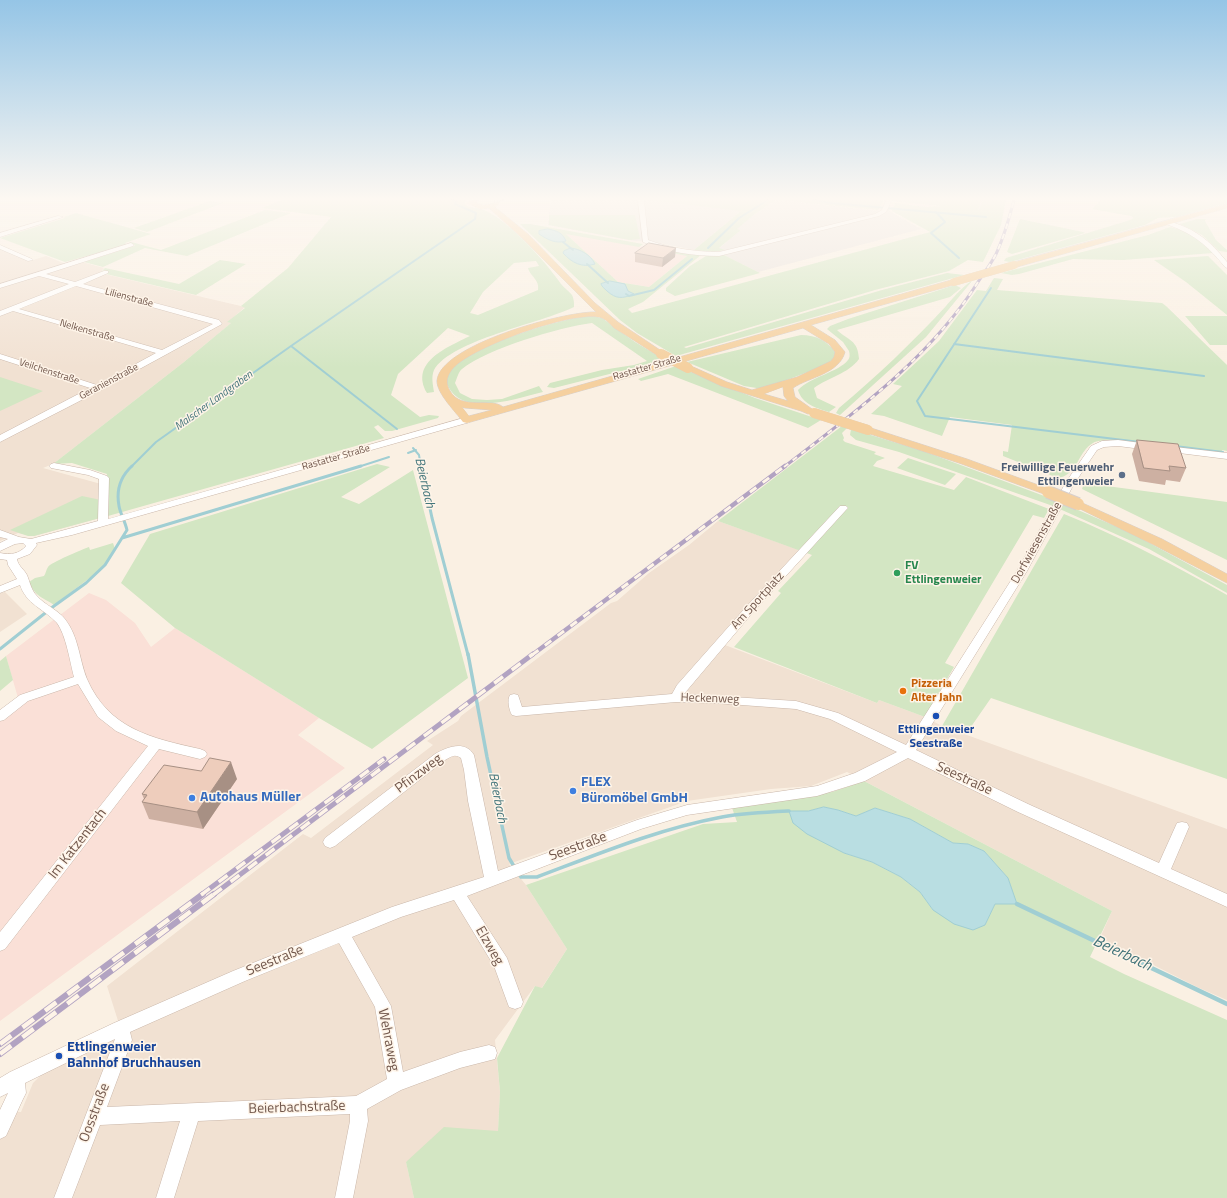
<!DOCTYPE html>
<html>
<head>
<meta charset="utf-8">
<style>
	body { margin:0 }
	canvas { display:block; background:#faf0e3 }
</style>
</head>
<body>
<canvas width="1227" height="1198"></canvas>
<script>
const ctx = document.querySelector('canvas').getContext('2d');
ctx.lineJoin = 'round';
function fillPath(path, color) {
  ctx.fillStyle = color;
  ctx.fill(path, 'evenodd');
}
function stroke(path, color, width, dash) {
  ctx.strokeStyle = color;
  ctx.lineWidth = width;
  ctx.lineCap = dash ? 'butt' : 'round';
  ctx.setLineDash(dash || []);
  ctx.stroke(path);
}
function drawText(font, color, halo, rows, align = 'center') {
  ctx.font = font + ' "Titillium Web",sans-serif';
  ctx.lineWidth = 3;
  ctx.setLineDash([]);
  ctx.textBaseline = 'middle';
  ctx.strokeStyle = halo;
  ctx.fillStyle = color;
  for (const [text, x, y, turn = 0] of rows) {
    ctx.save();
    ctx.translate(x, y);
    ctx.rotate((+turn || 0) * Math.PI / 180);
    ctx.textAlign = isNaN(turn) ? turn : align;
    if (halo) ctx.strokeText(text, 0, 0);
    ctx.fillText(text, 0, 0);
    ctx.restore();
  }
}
const residential = new Path2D(`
	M0,248L30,261L46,256L71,266L82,262L104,268L100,273L245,307L228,322L231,323L184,362L53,464L43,468L101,484L100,518L34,536L18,533L0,541Z
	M718,521L799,550L717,642L877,703L879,700L925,717L942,726L1227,829V1000L1197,987L1100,938L1112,911L847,772L811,786L771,789L687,801L509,864L526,885L567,949L541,989L535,986L495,1040L500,1092L498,1131L406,1162L414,1198H0V1111L21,1112L33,1083L44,1072L108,1044L119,1024L107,986L303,834L311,838L433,745L427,741L458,721L461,716L611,603L617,601L649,573L689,545Z
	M0,589L1,593L5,592L27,614L0,632Z`);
const commercial = new Path2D(`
	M565,233L688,255L649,287L618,282Z
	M89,593L106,600L135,623L151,647L175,628L319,718L298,735L345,768L0,1021V710L2,711L18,698L6,656Z`);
const industrial = new Path2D(`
	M551,200H754L694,250L649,241H634L548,225Z
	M776,200L881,211L886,201L882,200H983L980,210L891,201L889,211L921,229L758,272L724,255L731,253L725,250L718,249L741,230L736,229L755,214Z`);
const green = new Path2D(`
	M281,200H466L464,204C472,209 476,207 484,210C507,219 547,263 561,284C564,288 569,291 572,295C574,299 574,302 574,307C542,323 451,340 434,370C431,377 433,385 434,392L427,393C409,362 448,347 470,336L448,328L398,374L391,395L420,417L429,415L439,416L438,418L392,431H385L378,425L374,427L384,438L108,516L107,474L72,463L53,464L184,362L231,323L227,322L245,308L241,306L288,268L331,217L262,208ZM536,261L539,266L528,268C530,276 540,280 538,290L478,315L470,313L483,292L514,263Z
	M648,200H776L755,214L737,229L741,230L719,248L725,250L713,252L694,250L741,211Z
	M778,200H884L878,210Z
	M886,200H981L978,210H979L983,200H1006L1001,225L983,262L968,260L949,271L875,290L684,347L686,348L882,290L947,273L964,275L676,356L637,333L620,320L520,224H530L643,244L639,247L566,234L618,282L649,287L687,256L644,247L701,255L643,302L628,309L632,313L930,232L892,211L895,203L926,207L942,206Z
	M1101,200H1227V203L1177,217L1158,218L1145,225L1010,262L1004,261L1006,258L1130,220L1134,218L1131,216L1092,209Z
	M210,201L223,203L147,232L134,228Z
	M265,210L291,213L187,256L145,248L103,267L84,262L134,246L135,245L129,243L131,242L161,250Z
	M76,213L151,234L125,243L127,245L65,262L0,238L65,218L64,217Z
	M549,215H635L640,239L630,240L549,225Z
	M1020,219L1083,232L1085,233L1012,254L1007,252Z
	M1197,219H1206L1205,221L1216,240L1227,250V252L1219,251L1202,235L1180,224Z
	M1170,227L1185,231L1196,239L1200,238L1213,253L1123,260L1073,259L1019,274L1012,275L1001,273L1148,235Z
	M724,255L760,273L675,296L666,291V288L690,266L706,256Z
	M1208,256L1227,275V315L1186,282L1154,260Z
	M220,260L246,264L196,295L106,274L109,272L104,270L101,272L105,268L179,284Z
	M994,278L1003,279L997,290L1162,303L1166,306L1227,365V451L1222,450L1223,453L1109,440C1104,441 1097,440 1093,443C1078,451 1078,475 1058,478L1003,456V451L1008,452L1012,425L950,417L942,436L884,416L871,414L902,386L893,384L939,341L977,290L986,291Z
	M972,281L926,337L840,415L836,413L839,408C877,376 912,343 946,306C950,301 967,282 972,281Z
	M955,285L961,288L950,297L837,330C849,341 858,340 859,359C848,374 829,377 814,388L817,398L836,407L829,412C816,408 802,404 798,390C810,377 839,372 848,360C850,358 850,354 849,351L843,342L827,329L830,326L848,319Z
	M588,315L602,318L635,342L665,360L554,388L547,387L550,383L602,370L634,365L647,361L592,323C560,327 486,349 462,369C458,372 457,379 455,383L460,393L472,399L487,400L502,399L539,386L543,392C517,398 463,418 448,386C443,376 452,366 460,360C469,353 481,349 492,344C523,331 555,322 588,315Z
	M1185,316H1227V345H1210Z
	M801,335C817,335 827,341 836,353L834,360L821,367L763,389L744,386L687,362Z
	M676,366L755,398L821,420L808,428L668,374L641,381L638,379Z
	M0,377L43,391L0,411Z
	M842,426L847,428L842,433L844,438L843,440L845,442L876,452L874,454L885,458L877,461L873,466L954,490L966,477L1049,509L1044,518L1033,515L945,663L954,667L925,717L879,700L877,703L734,647L781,593L778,591L812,555L718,521Z
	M851,429L923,451L1055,500L1131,533L1227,585V593L1149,549L1053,506L899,452L856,440L850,435Z
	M908,458L956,474L945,485L897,468Z
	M377,464L390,467L341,497L359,504L413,470L468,678L372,749L319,718L175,628L121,583L150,534Z
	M1084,483L1227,502V560L1082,489Z
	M82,496L101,500L100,518L34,536H28L10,530Z
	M1064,514C1121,537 1174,565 1227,595V779L991,698L966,734L942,726Z
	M113,543L115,549L105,564L91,577L54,605C43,597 35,597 29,582L35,578L44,576C46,573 46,570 48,567C50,563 83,549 89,547L90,550Z
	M6,656L13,680L0,691V661Z
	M864,781L1112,911L1090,957L1124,974L1227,1020V1198H414L406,1162L444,1127L498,1131L500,1092L497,1058L535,986L542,988L567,949L526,885L703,824L737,822L731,805L832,792ZM824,807L838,810L856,816L875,808L910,819L953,843L968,844L984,851L1008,878L1016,904H995L985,925L933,910L920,892L901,877L872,862L844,853L789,811H808Z`);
const water = new Path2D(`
	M548,229C557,231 562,232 566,241C556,244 548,240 539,234V231Z
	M571,248C580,249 591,255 595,264C582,268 572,263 563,253L564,251Z
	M610,281L625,284L628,291L634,294C622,299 616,299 607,291C604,288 602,287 601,284Z
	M824,807L838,810L856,816L875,808L910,819L953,843L968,844L984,851L1008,878L1017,904H995L985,925L973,930L954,924L933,910L920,892L901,877L872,862L844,853L807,834L793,823L789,811H808Z`);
const streamFar3 = new Path2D(`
	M814,200L832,203L986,217
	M936,212L945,222L931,233L959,258
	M563,242L573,250
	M708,248L739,218L768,200
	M587,264L608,283
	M991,288L917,401L925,416L1140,442
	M626,294L629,296L654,290L692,259
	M954,344L1204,376
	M291,346L397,429
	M1175,446L1223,452
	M413,448L419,455L421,467
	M408,453L416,450
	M131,467L156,442L291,346L475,219L476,213L455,204L456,201L452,200
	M358,467L389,457`);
const streamFar2 = new Path2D(`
	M421,466L432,518L468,655
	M122,538L361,466
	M0,649L54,606L86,583L105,565L127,530C125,521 120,513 119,506C116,490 121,476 132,466`);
const streamFar1 = new Path2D(`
	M468,654L487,757L509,858L515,868
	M518,872L521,877H537C598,854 658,829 722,817C744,813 767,812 789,811`);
const stream = new Path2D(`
	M1017,904L1227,1004`);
const minor = new Path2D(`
	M495,200H504L495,202Z
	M638,200H644L648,240C669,248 696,252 719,252L875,214L882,210L886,200H892L886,212L879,216L719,256C694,256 666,252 643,242Z
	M58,216L63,217L0,237V233Z
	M1168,221C1196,229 1209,240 1227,262V268L1225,267C1206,244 1194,234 1166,224L1165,223Z
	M131,243L134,245L133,246L46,274L75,282L104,271H108V273L83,284L219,320L222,324L101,390L0,442V435L90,388L0,359V354L97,385L156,353L13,311L0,316V311L69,284L39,276L0,288V284ZM76,286L213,324L162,350L19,309Z
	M0,245L32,259L33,260L28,261L0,249Z
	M467,417L470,418L471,420L470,422L72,535L36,543L37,545L30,554L17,559C18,566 24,569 27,575C30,582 31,590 37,596C45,605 58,610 65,619C79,637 79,659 87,679C109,729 151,738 200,749L205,751L207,754L205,757L200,759L159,749L5,949L0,951V932L148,746L116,731L98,717L78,684L28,701L4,720L0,721V710L20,695L74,677C70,662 66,635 57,623C44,609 26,604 20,585L0,593V586L17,579L8,565L7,560L0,559V553C11,555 19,554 26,546L23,543L15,544L0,551V543L8,539L0,537V530L19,537L31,539L98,521L99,479L88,475L51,468L49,466L51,464L54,463L90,470L107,476L109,478L108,519Z
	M1118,440L1149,444L1153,447L1149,450L1118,446L1104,447L1097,450L1074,484L1027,571L916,750L1028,804L1159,863L1177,823L1182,822L1187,823L1189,827L1171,869L1227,894V907L1018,812L908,758L865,781L817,796L687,815L641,829L467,896L507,958L523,1002L521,1007L515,1009L509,1007L494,966L454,900L401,917L352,937L391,1006L403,1072L460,1052L489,1045L495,1047L497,1053L495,1059L460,1068L401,1090L367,1109L368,1121L353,1198H335L350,1121V1114L198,1121L174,1198H156L180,1121L100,1125L72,1198H54L115,1039L25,1083L26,1093L23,1099L6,1136L0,1139V1110L8,1093L0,1097V1078L10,1072L114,1023L233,971L392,907L484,877L468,801L464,770L461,758C454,753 451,757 445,760L335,846L330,848L325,846L323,842L325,838L435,754C447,747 465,740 474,755L498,871L637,820L687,805L817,786L855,773L897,752L830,719L796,709L715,703L676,702L516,716L512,715C509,710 507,700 510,695L514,694L518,695L522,707L672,694L677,685L746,607L840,506H846L848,508L846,510L754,611L684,694L796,701L838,713L906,745L1017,571L1066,482L1091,446L1102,441ZM339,943L375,1007L387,1079L356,1096L107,1107L132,1040L130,1032L245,981Z
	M1166,446L1227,453V459L1163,451L1161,449L1163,447Z`);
const major = new Path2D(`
	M471,200H478L476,203L484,205L499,202V204L495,207L528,234L595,303L618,322L666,354L664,356H658C643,346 629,337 614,328C611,325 607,320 602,318C578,308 464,349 451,371C446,378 446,384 450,391C461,411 492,397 503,407L951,280H954L958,282L957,284L811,325L835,340L845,352C839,374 809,377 793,388L795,397L812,409L813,411L812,413L808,414L801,411L721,386L683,368L688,365L691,366L727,382L752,390L797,377L831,361L834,357L835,352L829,344L803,328L467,423L463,422C456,412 437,394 437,381C439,345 565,311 596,312L522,238L489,208L480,209L469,204L468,203ZM783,387L784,396L788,401L764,394ZM462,407L465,408L492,410L469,416Z
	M1227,204V208L1017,267H1014L1010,265L1011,263Z
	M868,427L967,459L1052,490L1054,492L1052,494H1044L959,463L864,432L863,430L864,428Z
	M1078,501L1162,539L1227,574V583L1154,545L1074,506L1072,504L1074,502Z`);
const railFar3 = new Path2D(`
	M784,467C854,413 930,358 978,282C984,273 991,264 996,254C1004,237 1009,219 1014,200`);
const railFar2 = new Path2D(`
	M532,655L785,466`);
const railFar1 = new Path2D(`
	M201,895L384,759
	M213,895L533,654`);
const rail = new Path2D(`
	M0,1044L203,894
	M0,1054L214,894`);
const majorBridgeFar2 = new Path2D(`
	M954,282L1014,265`);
const majorBridgeFar1 = new Path2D(`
	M661,354L688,368
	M814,413L868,430`);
const majorBridge = new Path2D(`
	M1048,492L1078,504`);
const wall = new Path2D(`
	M635,253L675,257L662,267L635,262Z
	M1137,440L1186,468L1180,482L1166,480L1165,485L1139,481L1132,454Z
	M237,779L203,829L149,819L142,802L144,799L142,794Z`);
const shadedWall = new Path2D(`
	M676,248L675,257L662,267L663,258Z
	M231,762L237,779L203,829L197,812Z`);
const building = new Path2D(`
	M649,243L676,248L663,258L635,253Z
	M1137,440L1178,444L1186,468L1169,466L1170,471L1144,468Z
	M210,758L231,762L197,812L142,802L147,795L142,794L164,765L201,771Z`);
const markers = [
	[1122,475,4,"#5c6f8a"],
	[897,573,4,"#2e9e5b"],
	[903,691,4,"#e8710a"],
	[936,716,4,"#1a4fb4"],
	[573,791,4,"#3f7fe0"],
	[192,798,4,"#3f7fe0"],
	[59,1056,4,"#1a4fb4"]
];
const farStreetnames = [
	["Lilienstraße",129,298,15],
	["Nelkenstraße",87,331,16],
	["Rastatter Straße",647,368,-16],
	["Veilchenstraße",49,372,18],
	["Geranienstraße",109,382,-28],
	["Rastatter Straße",336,458,-16]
];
const farWaternames = [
	["Malscher Landgraben",214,401,-36]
];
const serviceNames = [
	["Freiwillige Feuerwehr",1114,468],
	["Ettlingenweier",1114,482]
];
const streetNames = [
	["Dorfwiesenstraße",1037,543,-61],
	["Am Sportplatz",758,601,-48],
	["Heckenweg",710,699,2]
];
const leisureNames = [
	["FV",905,566],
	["Ettlingenweier",905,580]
];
const foodNames = [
	["Pizzeria",911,684],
	["Alter Jahn",911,698]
];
const transitNames = [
	["Ettlingenweier",936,730],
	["Seestraße",936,744]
];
const waterNames = [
	["Beierbach",424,483,77],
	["Beierbach",497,798,79]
];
const nearStreetnames = [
	["Pfinzweg",419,774,-37],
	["Seestraße",964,779,25],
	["Im Katzentach",78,844,-52],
	["Seestraße",578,847,-20],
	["Elzweg",489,946,60],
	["Seestraße",275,961,-22],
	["Wehraweg",388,1040,79],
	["Beierbachstraße",297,1108,-2],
	["Oosstraße",95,1113,-69]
];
const nearShopnames = [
	["FLEX",581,783],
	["Büromöbel GmbH",581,799],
	["Autohaus Müller",200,798]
];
const nearTransitnames = [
	["Ettlingenweier",67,1048],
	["Bahnhof Bruchhausen",67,1064]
];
const nearWaternames = [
	["Beierbach",1122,954,25]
];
fillPath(residential, '#f1e1d2');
fillPath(commercial, '#fae0d7');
fillPath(industrial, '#eae3dd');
fillPath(green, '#d3e6c3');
fillPath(water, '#b9dee2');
stroke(water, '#a0ced3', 1);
stroke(streamFar3, '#a0ced3', 2);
stroke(streamFar2, '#a0ced3', 3);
stroke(streamFar1, '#a0ced3', 3.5);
stroke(stream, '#a0ced3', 4.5);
stroke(minor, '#cab7aa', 1);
stroke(major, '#d7d0cd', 1);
fillPath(minor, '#fff');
fillPath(major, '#f5d09f');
stroke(railFar3, '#b2a3c2', 3);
stroke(railFar2, '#b2a3c2', 4.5);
stroke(railFar1, '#b2a3c2', 5);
stroke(rail, '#b2a3c2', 6);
stroke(railFar3, '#fef4e8', 2, [5.5]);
stroke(railFar2, '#fef4e8', 3, [8]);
stroke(railFar1, '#fef4e8', 3.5, [11]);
stroke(rail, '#fef4e8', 4.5, [14]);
stroke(majorBridgeFar2, '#d7d0cd', 8, []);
stroke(majorBridgeFar1, '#d7d0cd', 10, []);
stroke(majorBridge, '#d7d0cd', 14, []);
stroke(majorBridgeFar2, '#f5d09f', 8);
stroke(majorBridgeFar1, '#f5d09f', 10);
stroke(majorBridge, '#f5d09f', 12);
fillPath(wall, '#cdb0a2');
fillPath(shadedWall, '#a79084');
fillPath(building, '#eecdbc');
stroke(building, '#a79084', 1);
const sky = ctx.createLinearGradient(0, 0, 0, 368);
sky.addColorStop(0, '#95c5e6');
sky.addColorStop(0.54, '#fdf8f2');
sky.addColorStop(1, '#fdf8f200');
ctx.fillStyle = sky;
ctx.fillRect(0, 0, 1227, 368);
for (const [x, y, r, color] of markers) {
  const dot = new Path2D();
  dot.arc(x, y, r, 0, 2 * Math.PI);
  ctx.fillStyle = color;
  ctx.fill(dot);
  stroke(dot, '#fef4e8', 1.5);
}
drawText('10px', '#70564b', '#fef4e8', farStreetnames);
drawText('italic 11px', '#43757b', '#fef4e8', farWaternames);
drawText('bold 12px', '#4e5e75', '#fef4e8', serviceNames, 'right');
drawText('12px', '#70564b', '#fef4e8', streetNames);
drawText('bold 12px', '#27864d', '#fef4e8', leisureNames, 'left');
drawText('bold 12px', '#c56008', '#fef4e8', foodNames, 'left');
drawText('bold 12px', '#164399', '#fef4e8', transitNames);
drawText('italic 13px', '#43757b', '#fef4e8', waterNames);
drawText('14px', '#70564b', '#fef4e8', nearStreetnames);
drawText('bold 14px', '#366cbe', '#fef4e8', nearShopnames, 'left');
drawText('bold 14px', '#164399', '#fef4e8', nearTransitnames, 'left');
drawText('italic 16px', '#43757b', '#fef4e8', nearWaternames);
</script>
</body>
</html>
